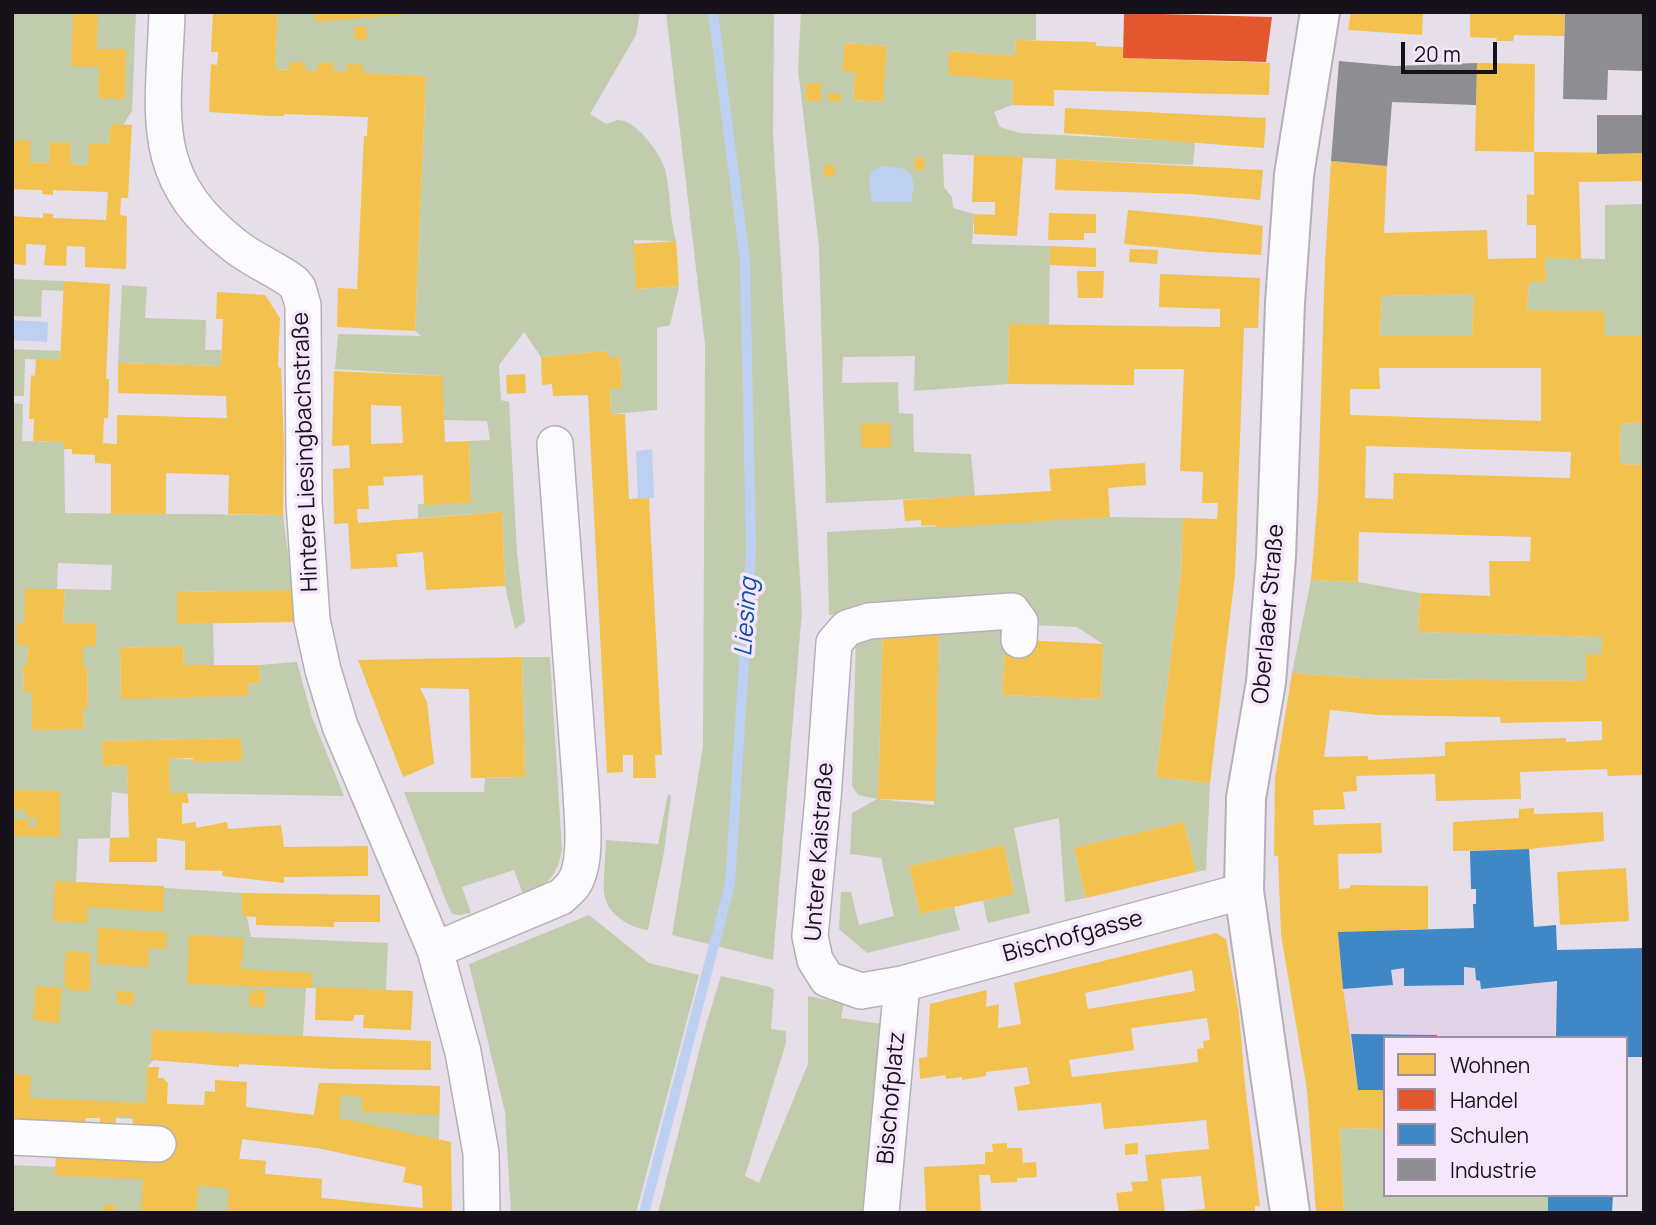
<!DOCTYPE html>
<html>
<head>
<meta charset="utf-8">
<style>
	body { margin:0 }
	#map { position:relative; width:1656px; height:1225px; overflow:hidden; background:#e6dee9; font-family:Manrope,sans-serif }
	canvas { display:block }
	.frame { position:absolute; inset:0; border:14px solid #171219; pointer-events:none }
	.legend { position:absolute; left:1383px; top:1036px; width:245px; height:161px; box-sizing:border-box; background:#f6e6fc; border:2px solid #9d91a1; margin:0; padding:9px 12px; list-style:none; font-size:21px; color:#171219 }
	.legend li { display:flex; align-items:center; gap:14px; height:35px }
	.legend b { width:35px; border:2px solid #9d91a1 }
	.scale { position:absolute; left:1401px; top:42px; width:96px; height:32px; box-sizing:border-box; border:4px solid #171219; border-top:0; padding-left:9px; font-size:21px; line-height:24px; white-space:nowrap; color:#171219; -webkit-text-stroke:5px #f6e6fc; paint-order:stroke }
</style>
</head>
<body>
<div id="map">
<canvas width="1656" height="1225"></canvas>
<div class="frame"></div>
<ul class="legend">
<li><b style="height:19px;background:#f2c14e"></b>Wohnen</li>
<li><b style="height:19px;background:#e4572e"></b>Handel</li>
<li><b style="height:19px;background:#3f88c5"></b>Schulen</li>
<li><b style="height:19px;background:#8d8d92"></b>Industrie</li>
</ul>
<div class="scale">20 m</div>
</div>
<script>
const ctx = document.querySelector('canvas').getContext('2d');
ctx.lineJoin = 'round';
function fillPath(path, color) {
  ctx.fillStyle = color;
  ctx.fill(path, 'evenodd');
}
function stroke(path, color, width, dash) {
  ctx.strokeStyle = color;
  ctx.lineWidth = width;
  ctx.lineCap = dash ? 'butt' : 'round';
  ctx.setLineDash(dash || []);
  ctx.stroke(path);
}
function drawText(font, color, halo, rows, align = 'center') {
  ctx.font = font + ' Manrope,sans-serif';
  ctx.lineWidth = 7;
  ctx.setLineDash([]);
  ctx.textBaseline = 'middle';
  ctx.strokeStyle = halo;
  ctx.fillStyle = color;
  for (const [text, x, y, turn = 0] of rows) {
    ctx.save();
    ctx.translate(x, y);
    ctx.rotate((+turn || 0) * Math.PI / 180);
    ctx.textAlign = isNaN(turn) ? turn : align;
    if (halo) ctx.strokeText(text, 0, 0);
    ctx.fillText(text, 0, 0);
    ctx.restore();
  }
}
const built = new Path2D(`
	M1556,925V1038H1385V1090H1307L1281,934Z`);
const green = new Path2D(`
	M12,12H136L132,111L123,125L111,124L109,144L88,165L70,164L71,143L50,142L49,163L30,162L12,140Z
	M278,12H640L636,35L590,114L606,124C610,123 613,121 617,120C635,118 660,153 665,169C671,193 669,218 676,241L634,240L636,289L679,286L670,325L657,328V410L611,414L610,388H622L620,357H608L607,351L541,357L524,332L499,365L501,400L509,402L517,553L525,622L515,629L505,586L502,512L418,518V504L471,503L469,441L490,440L487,421L444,420L441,376L335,369L338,334L421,336L415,331L426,76L275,69Z
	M666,12H774L773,134L802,611L773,960L672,935L703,747L705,345Z
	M801,12H1036V40H1016L1015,56L949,51L1013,80L1012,105L994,112L1000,127L1019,133L1195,142L1193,165L943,154L944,187L952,197L953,208L974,214L972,244L1050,246L1049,325L1009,324L1008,384L914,391L915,356L843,357L842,383L898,382L899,413L913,414L914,452L971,454L975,496L826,503L819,246L798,70ZM845,43L887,46L882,102L853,100L855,72L843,71Z
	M1644,204V336H1605L1603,311L1527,310L1529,282H1546L1545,258L1605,259V205Z
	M12,279L64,281V291L42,290L41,317L12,316Z
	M122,285L147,287L145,318L206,320L205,350H221V366L118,363Z
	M1474,294L1472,336H1380L1382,296Z
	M12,349L60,351V360L25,359L24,396H12Z
	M12,403L23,404L22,441L64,442L65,513L283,515L293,590L177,592V624L213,623L214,665L184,666L183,646L120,648L121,698L248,696V684L260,683L259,665L297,662L312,717L344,796L170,793L169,759L242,760L241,738L102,741L103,766L127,765L128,794L112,792L110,838L78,839L76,882L242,893L251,937L388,943L386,990L306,988L303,1037L167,1047L147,1067L167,1104L314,1115L319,1083L440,1086L439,1140L406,1167L318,1148L242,1139L239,1159L266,1161L265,1174L322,1179L321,1198L455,1213H12V1165L217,1174L222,1125L12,1111ZM58,563L112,565L111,590L65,589L63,623L96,624V646H83V666H87L88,708H83L84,729L32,730V692L24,691L23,665H27L28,645H17V623H24L57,590Z
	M1644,422V465L1620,464L1621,424Z
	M1110,517L1183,518L1181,574L1156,777L1210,783L1206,870L1196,872L1184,822L1074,848L1086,898L1065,902L1059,818L1014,828L1030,913L988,923L983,901L1014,893L1004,845L909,866L920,914L954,907L960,930L867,953L839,929L841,892H851L859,925L894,916L881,858L850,854L852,813L877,799L858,795L852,786L856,638L883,627L878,799L934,805L939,629L1003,620L1006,640L1002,695L1101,699L1103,644L1077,627L1033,625L1013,600L829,615L827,532Z
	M1311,580L1358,582L1420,593L1418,632L1602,637V654L1586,681L1378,679L1292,673Z
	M522,657H550L562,850C557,875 548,887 523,894L514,870L462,887L471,913L459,915L452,914L448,906L404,792H484L485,778L525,777Z
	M668,794L671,796L664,852L648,930C631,928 610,916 605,898C602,887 606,854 606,840L658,844Z
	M589,915L649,963L699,975L636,1213H511L505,1112L469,964Z
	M721,976L770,987L774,990L771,1029L786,1031V1043L745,1176L759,1183L808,1064V996L844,1003L841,1018L882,1024L869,1213H658L705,1028Z
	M1340,1128L1385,1129V1195H1548V1213H1344Z`);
const water = new Path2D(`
	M885,166L902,168L911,174L914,186L911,202H872L869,181L872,170Z
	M12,320L48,322L47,342L12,340Z
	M652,449L654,498H638L636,451Z`);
const homes = new Path2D(`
	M73,12H98L97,49H126L125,99L98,98L99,67L71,66Z
	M213,12H278L275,69L289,70L290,62H305V70L318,71V62L334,63L333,72H347V64L363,65V73L426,76L415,331L337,327L338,288L357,289L364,136H367L368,117L284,114V116H272L209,112L211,64L217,65L218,52H211Z
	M314,12H410V14L315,22Z
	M1351,12H1423L1422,35L1348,30Z
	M1470,12H1565L1564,36L1514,35L1513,41H1496L1497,38L1470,37Z
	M366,26L367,40H355L354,27Z
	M1016,40L1096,42V46L1123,47V58L1270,63L1269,95L1054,90V106L1012,105L1013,80L948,75L949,51L1015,56Z
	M845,43L887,46L883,102L853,100L855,72H842Z
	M1477,63L1535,64L1534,152L1475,151Z
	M806,83H821V101H806Z
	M828,93L841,94V101H828Z
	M1065,108L1266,118L1264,148L1064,133Z
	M111,124L132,125L128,198H121L120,215L127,216L126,269L85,267V247L67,246L66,266L44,265L46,245L26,244V265L12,264V216L43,218V213L53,214V218L106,220L108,192L53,190V195L42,194V190L12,189V140L31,141L30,162L49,163L50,142L71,143L70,164L88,165L89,143L109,144Z
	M1534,152L1644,153V181L1579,182L1581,259L1545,258L1546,282H1529L1527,310L1604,311L1605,336H1644V422L1621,424L1620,464L1644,465V775L1608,776L1607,769L1520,772L1521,799L1436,801L1435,774L1356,776L1357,791L1343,792L1345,809L1313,810L1314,825L1381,823L1382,853L1338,854L1339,889L1350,888V885L1428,886V929L1338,932L1343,989L1358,1090H1385V1129L1340,1128L1344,1213H1316L1307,1090L1281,934L1278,856H1274L1275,778L1292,673L1378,679L1586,681V654H1602V637L1418,632L1420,593L1490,596L1489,561H1530L1531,537L1359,532L1358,582L1311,580L1318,496L1325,262L1331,161L1387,166L1384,233L1487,230L1488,259L1536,258V225H1527V194L1534,195ZM1474,294L1472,336H1380L1382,296ZM1379,368H1541V421L1350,415V389H1380ZM1366,446L1571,452L1570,478L1394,473L1393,499L1365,498ZM1330,710L1378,715L1500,717L1501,723L1602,721V740L1566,742V738L1445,742V756L1368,760V756L1324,757Z
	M974,155L1023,157L1017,236L974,234V214L995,215V202H972Z
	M915,157L925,158L924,170L914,169Z
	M1056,159L1263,170L1260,200L1190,194L1055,190Z
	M825,164L835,165L834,177L824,176Z
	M1128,210L1212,218L1263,226L1261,255L1208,252L1124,244Z
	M1049,213L1096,214V233H1084V240H1048Z
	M676,241L679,286L636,289L633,244Z
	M1050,246L1096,248V267L1050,265Z
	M1130,249L1158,250L1157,264L1129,262Z
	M1077,271H1104L1103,298H1078Z
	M1160,274L1260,278L1258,328H1244L1235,575L1210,783L1156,777L1181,574L1183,518L1217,519L1218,503H1202L1203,472L1180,471L1184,369H1134V385L1008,384L1009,324L1220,327V309L1159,307Z
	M64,281L110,284L106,379H109L108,418H104L103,443L117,444V415L227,418L226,396L118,393V363L221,366L223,319H216L217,292L265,295L280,318L278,367L281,368L284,447L283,515L228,514L229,475L166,473V514H111V464L95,463V455L72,454V449H64V442L33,441L34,419H29L31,375L35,376L36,359L60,360Z
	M608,351V357H620L622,388H610L611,414H625L629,499L649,498L662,755H655L656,778H633V755H623V772L607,773L588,395L553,396L552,384L542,385L541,357Z
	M334,371L442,376L445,442L469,441L471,503L424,505L423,475L383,477L384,485L368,486L369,509H357L358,523L502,512L505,586L426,590L423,552L396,554L398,567L351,569L348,523L334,524L333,469L350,468L349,445L332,446ZM371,405L401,406L403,443L371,444Z
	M525,374L526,393L507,394L506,375Z
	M890,423L891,447L862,448L861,424Z
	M1145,463L1146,485L1108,488L1110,517L937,528L936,525L921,526V520L905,521L903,500L1051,491L1049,469Z
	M25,589H65L63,623H96V646H83V666H87L88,708H83L84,729L32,730V692H24L23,665H27L28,645H17V623H24Z
	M293,590V622L177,624V592Z
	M883,627L939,629L935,801L878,799Z
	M1006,639L1103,644L1101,699L1002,695Z
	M183,646L184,665H259L260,683L248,684V696L121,699L120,648Z
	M522,657L525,777L471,778L469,689L420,688L427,702L434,764L403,777L358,660Z
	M241,738L242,761L193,762V758L169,759L170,793H187L189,803H182V824L196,822V828L227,822L228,829L281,825L284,847L368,846V876L284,877V883L222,876L223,871L185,870V841L157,838V862H109L110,838L129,837L127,765L103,766L102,741Z
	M12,790L60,791V837L12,836V819L29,820V827H36V818L26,817V810H12Z
	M1534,808V814L1603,812L1604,841L1529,849L1453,851V822L1519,818V809Z
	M1184,822L1196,872L1086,898L1074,848Z
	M1004,845L1014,894L920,914L909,866Z
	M1626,868L1629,921L1560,925L1557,872Z
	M55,881L164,886L163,912L88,907L87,923L53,921Z
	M242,893L380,895V922H334V927L256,925V917L242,916Z
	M98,928L167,932L166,949L149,948L148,967L97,964Z
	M1216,933L1226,939L1239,1013L1245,1086L1260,1206H1255V1213H1187L1186,1211L1205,1209L1201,1176L1161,1179L1165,1213H1119L1116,1193L1133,1191L1131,1182L1148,1181L1145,1155L1209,1149L1206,1120L1104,1129L1101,1103L1018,1111L1014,1087L1030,1084L1027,1067L986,1072V1076L962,1080V1077L946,1079L945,1075L920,1079L919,1058L927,1057L930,1004L987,990L986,1007L999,1004L998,1028L1021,1024L1014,983ZM1192,970L1195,991L1088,1009L1085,993ZM1207,1018L1210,1040L1203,1041L1204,1048L1197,1049L1198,1062L1072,1077L1069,1060L1134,1050L1131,1028Z
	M189,935L244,938L241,969L312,973V988L187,984Z
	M66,951L90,953V991L68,990V986H64Z
	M36,986L62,988L59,1023L33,1020Z
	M316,987L413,991L411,1030L363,1028L364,1015H354L353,1021L315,1020Z
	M250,990H266L265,1007L249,1006Z
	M117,991L134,992L133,1005L117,1004Z
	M152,1030L431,1041V1070L335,1069L239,1064V1067L151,1060Z
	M147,1067H159L158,1078H163L168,1083L167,1104L204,1105L205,1091L215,1092V1080L247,1082L246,1107L314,1115L319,1083L440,1086L439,1115L362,1112V1097L341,1096L339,1118L451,1142L452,1213H227L229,1189L199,1185L196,1213H141L143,1179L55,1176L56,1152L172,1156L173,1132H132L133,1117L116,1116L115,1137L99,1136L100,1118H86L85,1133L12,1129V1074L31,1075L30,1098L146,1103ZM242,1139L318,1148L406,1167L403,1182L422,1186L423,1208L321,1198L322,1179L264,1174L266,1161L239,1159Z
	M1007,1143V1148H1022L1023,1163L1036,1162L1037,1177L1017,1178V1182L991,1183L990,1175H979L981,1213H926L924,1167L985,1164V1152H993L992,1144Z
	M1138,1143V1154L1125,1155V1144Z
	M104,1205H115L114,1213H103Z`);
const shops = new Path2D(`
	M1124,13L1272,17L1266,62L1123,58Z`);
const schools = new Path2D(`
	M1529,849L1534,927L1556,925L1557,950L1644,948V1057H1626V1038H1556L1557,981L1481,989L1480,981L1476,980L1475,968L1464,967V985L1404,986V968L1391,970L1393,985L1343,989L1338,932L1474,928L1473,904H1476V889H1471L1470,851Z
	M1351,1034L1437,1035V1038H1385V1090H1358Z
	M1548,1195H1613L1612,1213H1548Z`);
const industry = new Path2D(`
	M1565,12H1644V71L1608,70L1607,100L1563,99Z
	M1339,61L1395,66L1477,63L1476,105L1392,102L1387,166L1331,161Z
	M1597,115H1644V153L1597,154Z`);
const stream = new Path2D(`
	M644,1213L730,884L751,548L745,261L713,12`);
const minor = new Path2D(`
	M167,12C164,112 145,176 234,245C252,260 275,268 293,282L298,288L303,305L304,502L312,620L323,670L340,726L435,950L463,1052L481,1153L482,1213
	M1019,640L1020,622L1012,611L869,621L847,628L834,643L823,798L810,936L815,960L827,979L861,991L902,984L1244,891
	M435,950L561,897C565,893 570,889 573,885C588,864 582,817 581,792L555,444
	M12,1137L158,1144
	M881,1213L902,984`);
const major = new Path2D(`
	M1290,1213L1244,891L1246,798L1266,682L1276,557L1285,303L1294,175L1320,12`);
const streetNames = [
	["Hintere Liesingbachstraße",306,452,-92],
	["Oberlaaer Straße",1269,614,-85],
	["Untere Kaistraße",820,852,-86],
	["Bischofgasse",1073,937,-15],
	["Bischofplatz",892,1098,-85]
];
const waterNames = [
	["Liesing",747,617,-86]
];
fillPath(built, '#e2d4e7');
fillPath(green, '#c1ccad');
fillPath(water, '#bdd0f1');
fillPath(homes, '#f2c14e');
fillPath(shops, '#e4572e');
fillPath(schools, '#3f88c5');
fillPath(industry, '#8d8d92');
stroke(stream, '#bdd0f1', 10);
stroke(minor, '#b6afb8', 38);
stroke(major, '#b6afb8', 42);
stroke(minor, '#fbfafc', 35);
stroke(major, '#fbfafc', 38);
drawText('23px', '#171219', '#f6e6fc', streetNames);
drawText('italic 24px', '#0e52a1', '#f6e6fc', waterNames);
</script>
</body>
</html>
